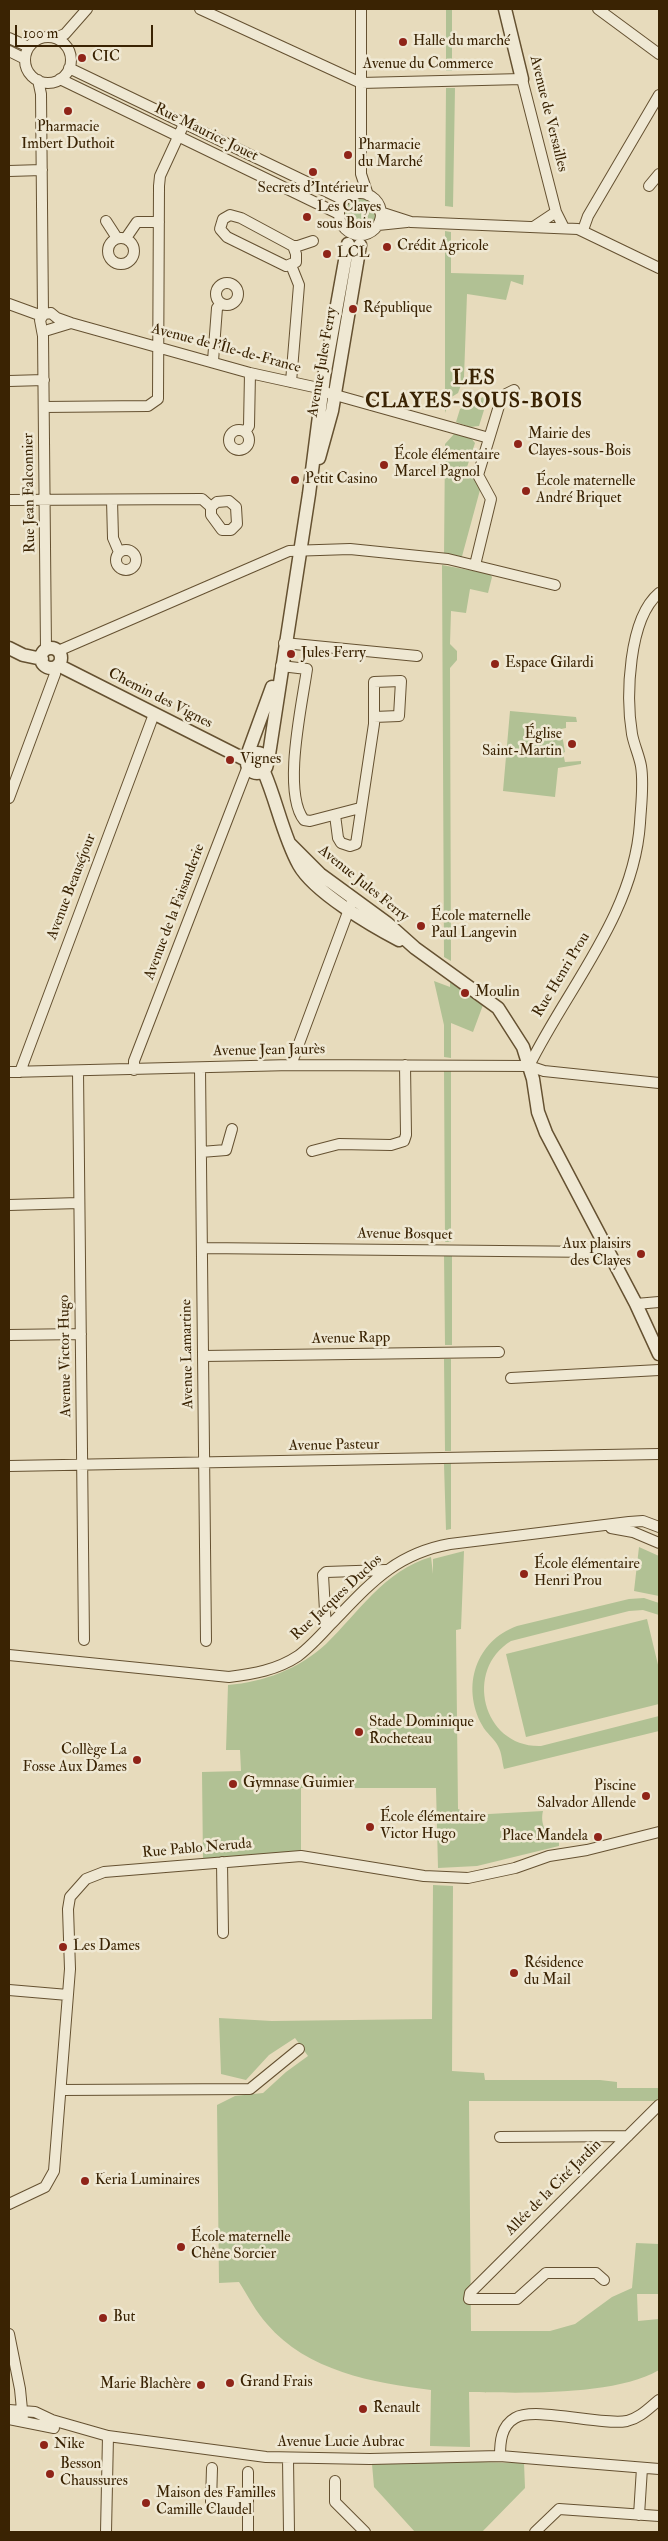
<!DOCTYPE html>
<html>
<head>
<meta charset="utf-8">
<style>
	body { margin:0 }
	#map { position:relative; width:668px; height:2541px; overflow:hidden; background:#e7dbbc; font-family:"IM FELL Double Pica",serif }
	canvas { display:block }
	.frame { position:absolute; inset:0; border:10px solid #3a2303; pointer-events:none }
	.scale { position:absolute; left:15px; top:25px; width:138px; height:22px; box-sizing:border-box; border:2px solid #3a2303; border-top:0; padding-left:6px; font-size:15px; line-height:18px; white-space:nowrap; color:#3a2303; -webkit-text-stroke:4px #efe8d3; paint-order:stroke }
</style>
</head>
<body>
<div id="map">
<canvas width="668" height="2541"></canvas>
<div class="frame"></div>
<div class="scale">100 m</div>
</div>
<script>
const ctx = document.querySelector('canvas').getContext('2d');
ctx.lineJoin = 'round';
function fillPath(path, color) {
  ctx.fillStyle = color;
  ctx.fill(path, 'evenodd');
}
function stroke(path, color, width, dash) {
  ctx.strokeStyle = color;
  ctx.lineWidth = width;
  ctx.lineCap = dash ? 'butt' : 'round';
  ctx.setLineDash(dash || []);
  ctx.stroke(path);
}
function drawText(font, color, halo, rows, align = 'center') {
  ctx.font = font + ' "IM FELL Double Pica",serif';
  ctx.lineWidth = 5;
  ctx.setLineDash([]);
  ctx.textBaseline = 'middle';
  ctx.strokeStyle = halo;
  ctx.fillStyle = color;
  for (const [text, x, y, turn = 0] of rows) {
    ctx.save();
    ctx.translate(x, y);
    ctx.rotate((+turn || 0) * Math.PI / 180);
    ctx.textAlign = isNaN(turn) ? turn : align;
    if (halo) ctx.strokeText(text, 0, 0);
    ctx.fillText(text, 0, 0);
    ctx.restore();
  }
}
const green = new Path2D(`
	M446,9H452V71H446Z
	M446,88H455L453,207L445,206Z
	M343 214a17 17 0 1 1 34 0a17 17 0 1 1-34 0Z
	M445,231L451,232V273L524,275L523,285L511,281L506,300L467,294L464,377L458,393L450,398L445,413Z
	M489,394L479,426L470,427L456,422L460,409Z
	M454,434L471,438L475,443L465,473L473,475L480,490L461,560L444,557L445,444Z
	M442,565L490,574L492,577L488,593L470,589L466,613L451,611L450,644L457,651V660L450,668L451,961L444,957Z
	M510,711L576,717L577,722H566V728L561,729L565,752L563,753L565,762L581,761V764L558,768L555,797L503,791Z
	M434,981L450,987V982L483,1005L473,1032L451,1023V1058L444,1057V1025Z
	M444,1070H451V1242H445Z
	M444,1254H452V1345H445Z
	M444,1359H451V1451H445Z
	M451,1463V1529L446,1530L444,1464Z
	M639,1547L659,1556V1596L634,1591Z
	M464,1551L461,1629L456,1630L458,1809L471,1815L543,1811C540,1823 545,1837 559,1837V1846L477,1866L438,1868L436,1788H301V1856L203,1862L202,1772L241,1771L240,1750H226L228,1685C264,1682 299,1669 326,1644C358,1613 385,1570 431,1557L433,1574V1559Z
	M644,1598L659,1603V1615L643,1610L629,1611L511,1641C463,1670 483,1748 541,1746L659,1716V1731L504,1769C502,1762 502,1753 498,1746C495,1739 486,1733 482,1725C461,1686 476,1641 517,1626L629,1599Z
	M647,1619L659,1669V1704L526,1737L506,1654Z
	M433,1885L453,1886L452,2071L484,2073L485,2080H600L617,2082V2088H659V2101H469L471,2331H550L575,2324L612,2297L632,2288L636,2243L659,2244V2294H637L638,2321L659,2319V2370C615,2396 520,2393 469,2392L470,2447L430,2446L431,2390C373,2383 307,2371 267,2324C256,2312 248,2296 239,2282L219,2283L217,2105L235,2096L263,2093L286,2072L308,2056L295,2038L269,2055L246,2080L221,2074L219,2018L272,2021L432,2019Z
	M477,2462L524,2463L525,2488L482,2532H415L374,2487L372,2464Z`);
const minor = new Path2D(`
	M200,9L361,83L522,79L556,212L563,226
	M361,9V174L368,195
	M598,9L659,54
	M25 60a23 23 0 1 1 46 0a23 23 0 1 1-46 0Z
	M9,38L29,47
	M55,38L65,34L87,9
	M9,51L25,59
	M69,68L344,200
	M60,79L339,214
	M38,80L41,94L43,315
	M9,171L42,170
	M649,186L659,174
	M339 214a21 21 0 1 1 42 0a21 21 0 1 1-42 0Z
	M380,212L411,222L578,229L659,268
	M106,221L117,238
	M378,225L407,222
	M535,226L556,212
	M583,230L588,216L659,95
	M108 251a13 13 0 1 1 26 0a13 13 0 1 1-26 0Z
	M126,238L137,222H159
	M293,246L241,218L230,215L223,219L220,229L227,237L286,266L296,262V254L293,246H298L313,241
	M291,265L299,285L291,382
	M216 294a11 11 0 1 1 22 0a11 11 0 1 1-22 0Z
	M9,304L42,316
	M48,330L71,323
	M213,361L217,308L221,304
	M9,381L44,380
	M44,407L148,406L158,399L159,186L160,176L184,124
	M229 440a10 10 0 1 1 20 0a10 10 0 1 1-20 0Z
	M245,432L249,426L250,373
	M9,500L202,499L211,507
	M112,500L113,538L119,552
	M229,501L236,507L237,524L231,530H222L211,515V507L217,502Z
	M116 560a10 10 0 1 1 20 0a10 10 0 1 1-20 0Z
	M475,565L491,499L478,475L502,396L514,390
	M284,643L417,656
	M46,650L43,336L40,320L44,314L51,313L57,318L71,323L250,373L314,387L321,391L489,438
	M58,651L289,551L350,549L448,559L555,585
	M281,666L307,669C302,705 282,792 304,820L310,821L360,808
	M9,798L55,674L56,667
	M335,815L338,838L341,843L350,846L356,844L374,724V682L401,681L399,716L374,717
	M291,1065L351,904
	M529,1066C568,987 634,914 640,823C641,805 644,784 641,766C639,755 634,745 632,734C626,697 628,619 659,593
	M200,1068L206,1641
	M134,1070V1061L248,766
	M78,1071L84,1640
	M9,1072L291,1065L529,1066L544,1071L659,1083
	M20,1072L154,714
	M312,1151L339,1144L391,1145L404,1141L406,1135L405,1065
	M201,1152L226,1150L232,1129
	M9,1205L79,1203
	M202,1248L600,1252L606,1248
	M636,1304L659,1302
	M9,1335L81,1334
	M203,1356L499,1352
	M511,1378L659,1370
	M9,1466L659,1454
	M611,1528L633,1532L659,1543
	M326,1629L323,1575L326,1572L386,1570
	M9,1655L229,1677C253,1674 277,1670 298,1656C310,1647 321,1635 331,1624C369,1585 394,1554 450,1544L629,1522L643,1521L659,1527
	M222,1862L223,1933
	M9,1990L68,1995
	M61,2090L250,2089L299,2049
	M500,2137L628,2136
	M9,2204L45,2187L54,2171L70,1969L68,1909L70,1897L86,1879L104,1872L301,1856L424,1876L468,1878L515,1868L549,1856L587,1850L659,1832
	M604,2280L596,2273H546L517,2299H469L470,2293L659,2105
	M9,2334L20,2389L23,2420
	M9,2410L35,2412L52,2420L108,2436L266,2457L370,2459L500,2456L659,2469
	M9,2419L54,2428
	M500,2456C500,2442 501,2426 515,2418C535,2406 600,2426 627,2421C640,2418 649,2408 659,2400
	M288,2459L289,2532
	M212,2468L211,2502L248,2503
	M335,2481V2502L365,2532
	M639,2515L642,2468
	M106,2532L108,2436
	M248,2532V2472
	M535,2532L559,2509L659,2516`);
const tertiary = new Path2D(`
	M505,9L522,79
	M319,458L332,411L360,245
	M9,648L23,655L42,659
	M41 658a10 10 0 1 1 20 0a10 10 0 1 1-20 0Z
	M58,665L248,761
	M247 763a10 10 0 1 1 20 0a10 10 0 1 1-20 0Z
	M249,757V750L272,687
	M268,761L309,494L324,377L348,244
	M264,772C277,802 283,836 299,865C314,892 372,926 399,940
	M290,844L320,874L387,923L415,948L498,1008L523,1047L533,1079L538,1112L546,1133L636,1304L659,1354`);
const markers = [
	[403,42,5,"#8f2418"],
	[82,58,5,"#8f2418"],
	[68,111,5,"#8f2418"],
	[348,155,5,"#8f2418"],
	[313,172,5,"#8f2418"],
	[307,217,5,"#8f2418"],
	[387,247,5,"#8f2418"],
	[327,254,5,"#8f2418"],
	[353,309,5,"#8f2418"],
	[518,444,5,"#8f2418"],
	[384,465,5,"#8f2418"],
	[295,480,5,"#8f2418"],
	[526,491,5,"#8f2418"],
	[291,654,5,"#8f2418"],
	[495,664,5,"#8f2418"],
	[572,744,5,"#8f2418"],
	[230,760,5,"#8f2418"],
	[421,926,5,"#8f2418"],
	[465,993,5,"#8f2418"],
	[641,1254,5,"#8f2418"],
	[524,1574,5,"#8f2418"],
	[359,1732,5,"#8f2418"],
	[137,1760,5,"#8f2418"],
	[233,1784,5,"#8f2418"],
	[646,1796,5,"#8f2418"],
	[370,1827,5,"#8f2418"],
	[598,1837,5,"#8f2418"],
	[63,1947,5,"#8f2418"],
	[514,1973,5,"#8f2418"],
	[85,2181,5,"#8f2418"],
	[181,2247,5,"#8f2418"],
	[103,2318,5,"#8f2418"],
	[230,2383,5,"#8f2418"],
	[201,2385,5,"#8f2418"],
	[363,2409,5,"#8f2418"],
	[44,2445,5,"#8f2418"],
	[50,2474,5,"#8f2418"],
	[146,2503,5,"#8f2418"]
];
const poiNames = [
	["Halle du marché",413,42],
	["CIC",92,58],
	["Pharmacie",68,128,"center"],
	["Imbert Duthoit",68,145,"center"],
	["Pharmacie",358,146],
	["du Marché",358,163],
	["Secrets d'Intérieur",313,189,"center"],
	["Les Clayes",317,208],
	["sous Bois",317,225],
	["Crédit Agricole",397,247],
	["LCL",337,254],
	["République",363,309],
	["Mairie des",528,435],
	["Clayes-sous-Bois",528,452],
	["École élémentaire",394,456],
	["Marcel Pagnol",394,473],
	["Petit Casino",305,480],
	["École maternelle",536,482],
	["André Briquet",536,499],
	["Jules Ferry",301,654],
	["Espace Gilardi",505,664],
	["Église",562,735,"right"],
	["Saint-Martin",562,752,"right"],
	["Vignes",240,760],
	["École maternelle",431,917],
	["Paul Langevin",431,934],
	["Moulin",475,993],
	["Aux plaisirs",631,1245,"right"],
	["des Clayes",631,1262,"right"],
	["École élémentaire",534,1565],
	["Henri Prou",534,1582],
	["Stade Dominique",369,1723],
	["Rocheteau",369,1740],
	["Collège La",127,1751,"right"],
	["Fosse Aux Dames",127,1768,"right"],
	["Gymnase Guimier",243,1784],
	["Piscine",636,1787,"right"],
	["Salvador Allende",636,1804,"right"],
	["École élémentaire",380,1818],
	["Victor Hugo",380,1835],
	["Place Mandela",588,1837,"right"],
	["Les Dames",73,1947],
	["Résidence",524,1964],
	["du Mail",524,1981],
	["Keria Luminaires",95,2181],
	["École maternelle",191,2238],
	["Chêne Sorcier",191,2255],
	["But",113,2318],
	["Grand Frais",240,2383],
	["Marie Blachère",191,2385,"right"],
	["Renault",373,2409],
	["Nike",54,2445],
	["Besson",60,2465],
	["Chaussures",60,2482],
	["Maison des Familles",156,2494],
	["Camille Claudel",156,2511]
];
const streetNames = [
	["Avenue du Commerce",428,65],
	["Avenue de Versailles",548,114,76],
	["Rue Maurice Jouet",206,133,26],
	["Avenue de l'Île-de-France",226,349,15],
	["Avenue Jules Ferry",323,362,-80],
	["Rue Jean Falconnier",30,493,-91],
	["Chemin des Vignes",160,699,27],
	["Avenue Jules Ferry",363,884,39],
	["Avenue Beauséjour",72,887,-69],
	["Avenue de la Faisanderie",175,912,-69],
	["Rue Henri Prou",562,975,-59],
	["Avenue Jean Jaurès",269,1051,-1],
	["Avenue Bosquet",405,1235,1],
	["Avenue Rapp",351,1339,-1],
	["Avenue Lamartine",188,1354,-91],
	["Avenue Victor Hugo",66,1356,-91],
	["Avenue Pasteur",334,1446,-1],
	["Rue Jacques Duclos",337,1598,-43],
	["Rue Pablo Neruda",197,1849,-5],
	["Allée de la Cité Jardin",554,2188,-45],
	["Avenue Lucie Aubrac",341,2443]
];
const districtNames = [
	["LES",474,380],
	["CLAYES-SOUS-BOIS",474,403]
];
fillPath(green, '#b1c194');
stroke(minor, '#655131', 12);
stroke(tertiary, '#655131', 15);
stroke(minor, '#efe8d3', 10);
stroke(tertiary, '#efe8d3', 12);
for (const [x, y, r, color] of markers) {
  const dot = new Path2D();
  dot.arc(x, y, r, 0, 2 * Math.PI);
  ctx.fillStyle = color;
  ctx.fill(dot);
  stroke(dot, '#efe8d3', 2);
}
drawText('15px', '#3a2303', '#efe8d3', poiNames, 'left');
drawText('15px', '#3a2303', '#efe8d3', streetNames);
ctx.letterSpacing = '1px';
drawText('bold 20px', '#3a2303', '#efe8d3', districtNames);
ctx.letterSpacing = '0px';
</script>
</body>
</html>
